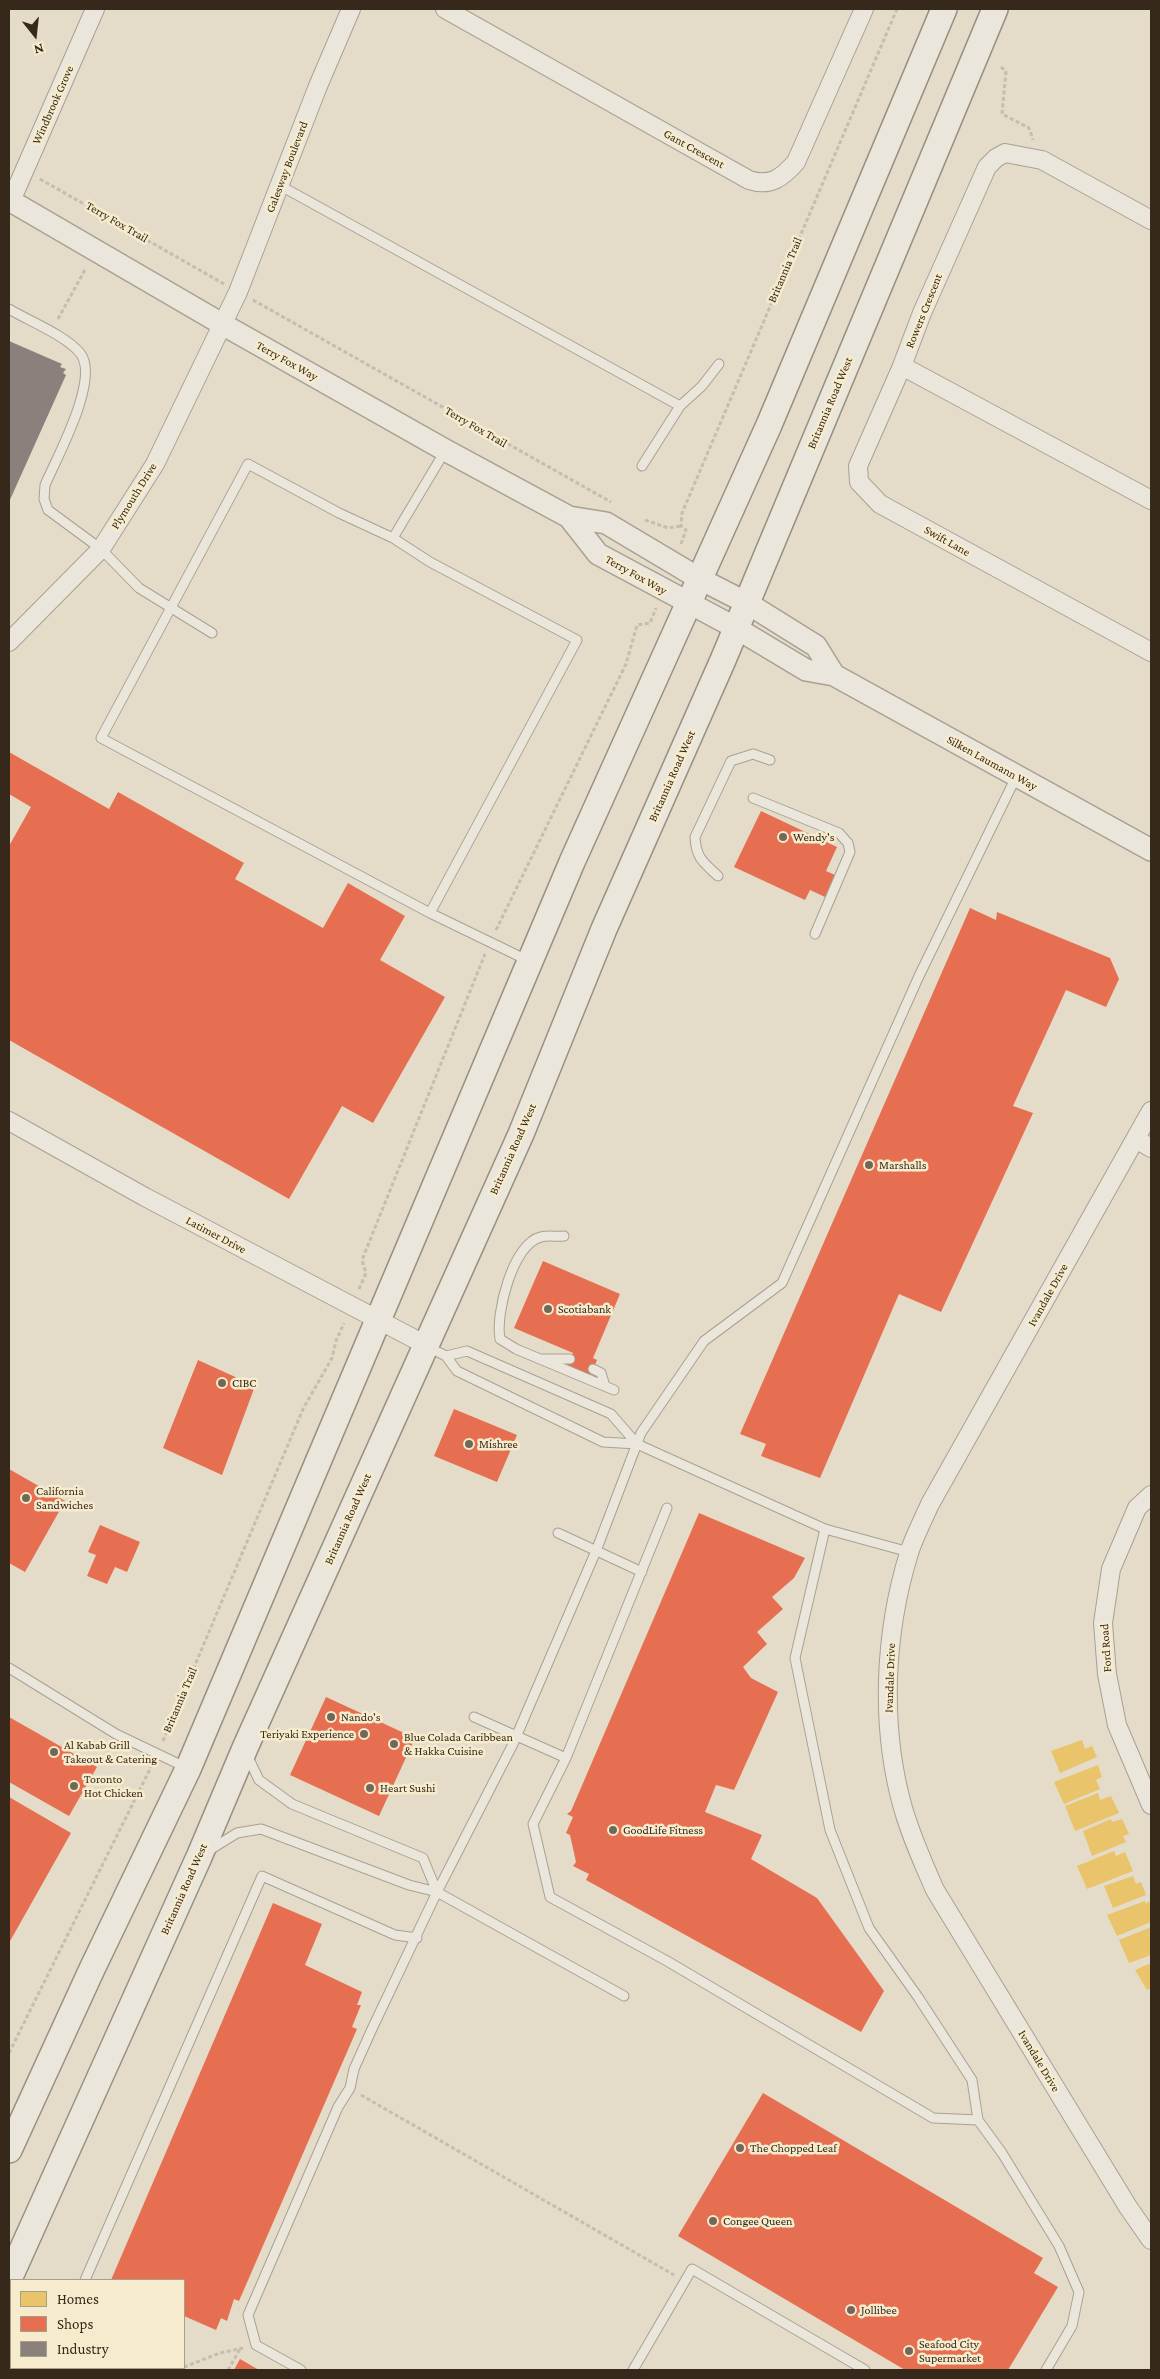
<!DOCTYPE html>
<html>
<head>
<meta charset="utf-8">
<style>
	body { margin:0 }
	#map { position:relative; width:1160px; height:2379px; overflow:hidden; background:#e4dcc8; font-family:"Crimson Pro",serif }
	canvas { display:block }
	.frame { position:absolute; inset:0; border:10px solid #36291b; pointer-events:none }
	.legend { position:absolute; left:10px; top:2279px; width:175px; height:90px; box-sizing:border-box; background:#f6eccd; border:1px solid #a99e86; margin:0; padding:6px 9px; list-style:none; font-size:15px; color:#36291b }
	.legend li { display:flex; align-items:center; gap:10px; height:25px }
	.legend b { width:25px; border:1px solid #a99e86 }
	.north { position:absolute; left:10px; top:10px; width:50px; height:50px; -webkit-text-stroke:4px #f6eccd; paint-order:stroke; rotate:164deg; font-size:14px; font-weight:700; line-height:20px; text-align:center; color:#36291b }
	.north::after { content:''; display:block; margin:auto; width:18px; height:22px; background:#36291b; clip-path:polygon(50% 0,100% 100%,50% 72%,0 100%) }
</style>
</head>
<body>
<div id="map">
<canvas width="1160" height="2379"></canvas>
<div class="frame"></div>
<ul class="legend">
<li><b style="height:14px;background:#e9c46a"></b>Homes</li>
<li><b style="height:14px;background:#e76f51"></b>Shops</li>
<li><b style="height:14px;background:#8a817c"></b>Industry</li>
</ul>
<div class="north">N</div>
</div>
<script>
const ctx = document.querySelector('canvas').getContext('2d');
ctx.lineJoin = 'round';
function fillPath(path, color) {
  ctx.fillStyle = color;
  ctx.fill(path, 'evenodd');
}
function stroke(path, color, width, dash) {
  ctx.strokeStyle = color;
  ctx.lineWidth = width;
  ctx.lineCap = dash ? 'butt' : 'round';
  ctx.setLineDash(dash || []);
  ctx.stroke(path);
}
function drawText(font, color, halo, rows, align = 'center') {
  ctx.font = font + ' "Crimson Pro",serif';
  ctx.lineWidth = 5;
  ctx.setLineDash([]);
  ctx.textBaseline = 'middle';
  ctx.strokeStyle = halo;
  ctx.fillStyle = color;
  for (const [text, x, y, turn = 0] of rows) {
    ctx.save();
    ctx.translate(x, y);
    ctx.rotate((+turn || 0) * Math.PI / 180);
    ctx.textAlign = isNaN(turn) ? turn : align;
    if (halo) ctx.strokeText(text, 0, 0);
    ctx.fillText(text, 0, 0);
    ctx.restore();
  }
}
const homes = new Path2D(`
	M1082,1740L1085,1749L1092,1746L1097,1757L1060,1773L1051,1751Z
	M1098,1765L1102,1777L1096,1780L1100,1789L1064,1804L1054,1782Z
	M1098,1793L1100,1800L1111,1796L1119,1813L1075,1831L1065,1806Z
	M1111,1819L1112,1822L1122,1819L1129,1834L1123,1836L1126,1842L1092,1856L1083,1831Z
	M1114,1851L1116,1856L1125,1852L1133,1871L1087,1889L1077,1866Z
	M1133,1876L1136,1884L1141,1882L1146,1895L1113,1908L1104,1886Z
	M1145,1901L1146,1904L1149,1901L1151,1906V1922L1117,1936L1107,1915Z
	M1151,1927V1955L1129,1963L1119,1940Z
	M1151,1963V1988L1147,1990L1135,1970Z`);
const shops = new Path2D(`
	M9,752L109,809L118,792L244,863L235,879L323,928L348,883L405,916L380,960L445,997L373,1123L342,1106L289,1199L9,1040V846L31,807L9,794Z
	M761,811L837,847L826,871L835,875L825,897L810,890L805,900L734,867Z
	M970,908L996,920L997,912L1110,958L1119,979L1106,1007L1066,990L1013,1106L1033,1113L941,1312L899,1294L820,1478L761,1456L766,1444L740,1434Z
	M543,1261L620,1294L593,1358L597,1360L590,1376L567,1366L573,1353L514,1328Z
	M198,1360L255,1386L222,1475L163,1448Z
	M454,1409L517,1435L497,1482L434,1456Z
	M9,1469L65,1501L25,1572L9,1563Z
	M699,1513L805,1558L794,1578L772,1597L783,1609L757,1632L767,1644L743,1667L751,1678L778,1692L734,1790L716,1785L705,1812L762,1835L751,1859L817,1898L884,1991L861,2032L586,1880L589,1874L573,1866L576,1862L570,1835L566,1833L573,1817L567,1814L571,1811Z
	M100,1525L140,1542L127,1572L115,1567L107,1584L87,1576L96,1555L88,1552Z
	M326,1697L415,1738L379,1816L290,1775Z
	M9,1717L97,1767L69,1816L9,1782Z
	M9,1797L71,1833L9,1943Z
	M273,1903L322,1924L305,1965L362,1992L357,2005H361L352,2027L357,2029L239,2301L234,2299L227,2321L221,2318L216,2330L184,2316V2280H111Z
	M763,2093L1043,2258L1034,2273L1058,2287L1008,2370H905L678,2236Z
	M240,2359L259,2370H234Z`);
const industry = new Path2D(`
	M9,341L62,364L60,367L66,369L63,373L66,375L9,502Z`);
const path = new Path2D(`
	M1001,67L1006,71L1002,114L1029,128L1033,140
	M40,179L224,284
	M253,300L611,502
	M58,319L86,268
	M645,520L668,528L681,526
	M681,544L686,530L681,526L682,513L897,9
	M496,930L626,664L637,625L650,623L656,608
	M359,1289L366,1273L362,1260L485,954
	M163,1741L303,1409L332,1358L336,1341L344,1323
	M9,2053L151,1767
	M361,2095L674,2275
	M184,2367L220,2353L243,2348
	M174,2370L181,2368
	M228,2370L240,2349`);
const service = new Path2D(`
	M279,185L680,406
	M9,309C29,321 65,335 80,353C101,378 56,459 45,485L44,499L48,510L101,549L139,588L212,633
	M248,464L339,513L393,538L430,562L577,640L430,913L101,738Z
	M642,466L680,406L702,386L719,364
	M393,538L445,451
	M753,798L839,833L848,843L850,852L815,934
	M718,876C703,862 696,858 695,837L731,761L753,754L770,760
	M430,913L529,961
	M564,1236C557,1237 548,1235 541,1237C513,1243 495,1314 500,1339L516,1349L614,1390
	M428,1347L446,1356L457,1371L603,1442L637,1444L825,1529
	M446,1356L467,1351L611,1414L637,1444
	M542,1359H570
	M593,1369L601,1373L605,1386
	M667,1508L566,1758L533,1824L550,1897L667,1961L933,2118L978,2120
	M558,1533L642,1572
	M909,1552L825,1529L795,1658L830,1830L869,1928L918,1997L972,2080L978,2120L1002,2153L1059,2246L1079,2292L1072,2326L1046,2370
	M9,1668L116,1734L187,1768
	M474,1717L566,1758
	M247,1755L259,1780L292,1804L423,1858L437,1892
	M208,1851L237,1833L261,1829L409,1885L437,1892L624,1996
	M85,2280L262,1876L395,1935L417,1938
	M66,2368L67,2370
	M301,2370L256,2345L248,2315L338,2107L350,2088L354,2069L372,2029L437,1892L513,1744L596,1551L641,1433L704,1341L782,1283L919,976L1016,777
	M633,2370L692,2269L865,2370`);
const minor = new Path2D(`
	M445,9L749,180C770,187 782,178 796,162L864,9
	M11,201L95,9
	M1151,220L1042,160L1005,153L996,158L987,167L922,313L902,366L858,466L859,482L880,504L1151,652
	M902,366L1151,500
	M9,642L101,549L155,464L238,292L318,86L351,9
	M1151,1111L930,1504C923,1520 914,1537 909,1553C884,1634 880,1727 903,1808C911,1836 923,1863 935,1890L1128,2207L1151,2240
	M9,1121L145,1197L426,1345
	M1136,1139L1151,1148
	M1151,1495L1137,1508L1111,1569L1103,1623L1107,1674L1117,1725L1151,1805`);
const tertiary = new Path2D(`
	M9,200L222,324L445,450L569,517L606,523L700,579L747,603L816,646L834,675
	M569,517L598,554L736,628L806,670L834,675L1151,850`);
const secondary = new Path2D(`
	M9,2150L92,1969L188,1769L572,862L769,425L944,9
	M9,2279L199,1857L245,1748L521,1134L604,929L723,660L995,9`);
const markers = [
	[783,837,5,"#736858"],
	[869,1165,5,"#736858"],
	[548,1309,5,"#736858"],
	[222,1383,5,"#736858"],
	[469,1444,5,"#736858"],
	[26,1498,5,"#736858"],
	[331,1717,5,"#736858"],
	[364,1734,5,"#736858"],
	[394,1744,5,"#736858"],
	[54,1752,5,"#736858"],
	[74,1786,5,"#736858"],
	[370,1788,5,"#736858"],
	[613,1830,5,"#736858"],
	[740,2148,5,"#736858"],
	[713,2221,5,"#736858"],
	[851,2310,5,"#736858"],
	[909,2351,5,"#736858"]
];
const streetNames = [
	["Windbrook Grove",53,105,-66],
	["Gant Crescent",694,149,29],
	["Galesway Boulevard",287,167,-69],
	["Terry Fox Trail",117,222,30],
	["Britannia Trail",785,270,-67],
	["Rowers Crescent",924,311,-68],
	["Terry Fox Way",287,361,29],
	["Britannia Road West",830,403,-67],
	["Terry Fox Trail",476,427,30],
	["Plymouth Drive",134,496,-58],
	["Swift Lane",947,541,29],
	["Terry Fox Way",636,575,29],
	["Silken Laumann Way",992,763,29],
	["Britannia Road West",672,776,-66],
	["Britannia Road West",513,1149,-66],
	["Latimer Drive",216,1235,28],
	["Ivandale Drive",1048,1295,-61],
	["Britannia Road West",348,1519,-66],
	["Ford Road",1106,1648,-94],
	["Ivandale Drive",890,1678,-88],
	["Britannia Trail",180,1700,-67],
	["Britannia Road West",184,1889,-66],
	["Ivandale Drive",1039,2061,59]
];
const poiNames = [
	["Wendy's",793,837],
	["Marshalls",879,1165],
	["Scotiabank",558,1309],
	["CIBC",232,1383],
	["Mishree",479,1444],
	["California",36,1491],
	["Sandwiches",36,1505],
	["Nando's",341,1717],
	["Teriyaki Experience",354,1734,"right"],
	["Blue Colada Caribbean",404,1737],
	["& Hakka Cuisine",404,1751],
	["Al Kabab Grill",64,1745],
	["Takeout & Catering",64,1759],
	["Toronto",84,1779],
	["Hot Chicken",84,1793],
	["Heart Sushi",380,1788],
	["GoodLife Fitness",623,1830],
	["The Chopped Leaf",750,2148],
	["Congee Queen",723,2221],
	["Jollibee",861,2310],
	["Seafood City",919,2344],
	["Supermarket",919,2358]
];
fillPath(homes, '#e9c46a');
fillPath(shops, '#e76f51');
fillPath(industry, '#8a817c');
stroke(service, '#a8a192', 11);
stroke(minor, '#a8a192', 20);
stroke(tertiary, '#a8a192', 24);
stroke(secondary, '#989082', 28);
stroke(path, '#c3bdb2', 3, [4, 2.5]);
stroke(service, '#ebe6db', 9);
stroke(minor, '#ebe6db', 18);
stroke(tertiary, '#ebe6db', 21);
stroke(secondary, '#ebe6db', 25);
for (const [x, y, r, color] of markers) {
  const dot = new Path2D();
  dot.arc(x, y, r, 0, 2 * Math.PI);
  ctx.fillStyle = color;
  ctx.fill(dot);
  stroke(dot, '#f6eccd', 2);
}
drawText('12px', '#36291b', '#f6eccd', streetNames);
drawText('12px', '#36291b', '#f6eccd', poiNames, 'left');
</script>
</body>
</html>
